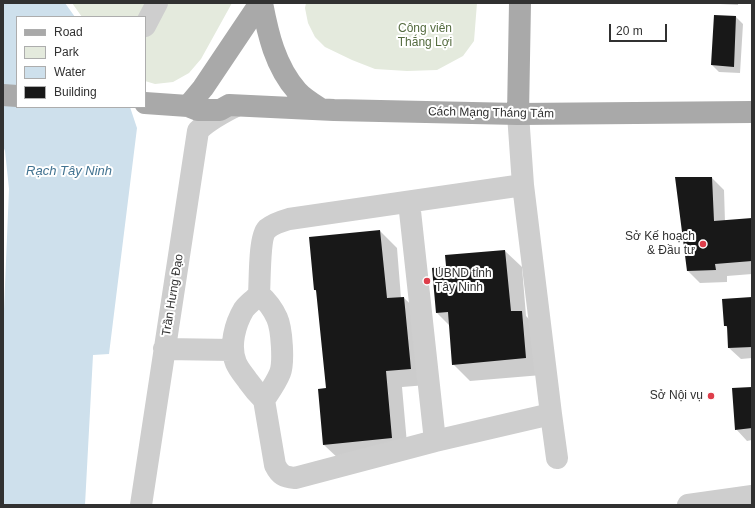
<!DOCTYPE html>
<html>
<head>
<meta charset="utf-8">
<style>
	body { margin:0 }
	#map { position:relative; width:755px; height:508px; overflow:hidden; background:#fff; font-family:Helvetica,sans-serif }
	canvas { display:block }
	.frame { position:absolute; inset:0; border:4px solid #313131; pointer-events:none }
	.legend { position:absolute; left:16px; top:16px; width:130px; height:92px; box-sizing:border-box; background:#fff; border:1px solid #adadad; margin:0; padding:5px 7px; list-style:none; font-size:12px; color:#313131 }
	.legend li { display:flex; align-items:center; gap:8px; height:20px }
	.legend b { width:20px; border:1px solid #adadad }
	.scale { position:absolute; left:609px; top:24px; width:58px; height:18px; box-sizing:border-box; border:2px solid #313131; border-top:0; padding-left:5px; font-size:12px; line-height:14px; white-space:nowrap; color:#313131; -webkit-text-stroke:3px #fff; paint-order:stroke }
</style>
</head>
<body>
<div id="map">
<canvas width="755" height="508"></canvas>
<div class="frame"></div>
<ul class="legend">
<li><b style="height:5px;background:#a9a9a9"></b>Road</li>
<li><b style="height:11px;background:#e4eadd"></b>Park</li>
<li><b style="height:11px;background:#cee0ec"></b>Water</li>
<li><b style="height:11px;background:#181818"></b>Building</li>
</ul>
<div class="scale">20 m</div>
</div>
<script>
const ctx = document.querySelector('canvas').getContext('2d');
ctx.lineJoin = 'round';
function fillPath(path, color) {
  ctx.fillStyle = color;
  ctx.fill(path, 'evenodd');
}
function stroke(path, color, width, dash) {
  ctx.strokeStyle = color;
  ctx.lineWidth = width;
  ctx.lineCap = dash ? 'butt' : 'round';
  ctx.setLineDash(dash || []);
  ctx.stroke(path);
}
function drawText(font, color, halo, rows, align = 'center') {
  ctx.font = font + ' Helvetica,sans-serif';
  ctx.lineWidth = 4;
  ctx.setLineDash([]);
  ctx.textBaseline = 'middle';
  ctx.strokeStyle = halo;
  ctx.fillStyle = color;
  for (const [text, x, y, turn = 0] of rows) {
    ctx.save();
    ctx.translate(x, y);
    ctx.rotate((+turn || 0) * Math.PI / 180);
    ctx.textAlign = isNaN(turn) ? turn : align;
    if (halo) ctx.strokeText(text, 0, 0);
    ctx.fillText(text, 0, 0);
    ctx.restore();
  }
}
const green = new Path2D(`
	M72,3H232L201,59L189,73L173,82L155,84L145,81V17H82Z
	M306,3H477L474,41L463,56L437,70L407,71L375,69L352,60L325,47L315,37L308,23L305,8Z`);
const water = new Path2D(`
	M3,3H65L75,17H17V107H130L137,128L109,354L93,355L85,505H3V333L9,189L5,151L3,146Z`);
const shadow = new Path2D(`
	M702,3H738V5Z
	M736,17L743,24L740,73L719,72L712,65Z
	M712,178L724,190L725,222L752,219V274L727,276V282L700,283L688,271Z
	M380,231L397,248L401,298H404L421,314L427,385L402,387L408,455L341,461L324,445L327,389L318,293L315,290Z
	M505,251L522,267L526,316L538,328L542,375L470,381L453,364L450,326L437,313L447,267Z
	M752,298V358L741,359L729,348L728,329L725,325Z
	M752,388V440L747,441L736,429Z`);
const building = new Path2D(`
	M714,15L736,16L734,67L711,65Z
	M675,177H712L714,221L752,218V261L715,264L716,270L687,271Z
	M380,230L387,298L404,297L411,369L386,371L392,438L323,445L318,389L326,388L316,290H314L309,237Z
	M505,250L511,311H522L526,358L452,365L448,312L436,313L432,268L446,266L445,255Z
	M752,297V347L728,348L727,326H724L722,299Z
	M752,387V428L735,430L732,388Z`);
const minor = new Path2D(`
	M145,26L157,3
	M518,114L523,185L551,414L557,458
	M523,185L289,219C282,221 273,224 267,229C259,237 260,281 259,294C255,299 248,304 244,309C235,324 229,346 236,363C239,370 244,375 248,381C253,388 258,394 264,400L275,465C280,475 284,477 295,478L435,441L551,414
	M409,202L435,441
	M259,294C267,301 273,309 277,318C282,329 284,363 280,373C276,383 270,391 264,400
	M164,349L233,350
	M141,505L198,131C208,120 223,113 236,106
	M688,505L752,496`);
const major = new Path2D(`
	M262,3C268,34 275,66 297,91C303,98 313,104 321,109
	M3,95L17,96
	M145,103L188,106L198,110H220L229,105L334,110L518,114L752,112
	M188,106L203,88L260,3
	M518,114L520,3`);
const markers = [
	[703,244,4,"#de3e4b"],
	[427,281,4,"#de3e4b"],
	[711,396,4,"#de3e4b"]
];
const parkNames = [
	["Công viên",425,29],
	["Thắng Lợi",425,43]
];
const streetNames = [
	["Cách Mạng Tháng Tám",491,113,1],
	["Trần Hưng Đạo",173,295,-81]
];
const poiNames = [
	["Sở Kế hoạch",695,237],
	["& Đầu tư",695,251],
	["UBND tỉnh",435,274,"left"],
	["Tây Ninh",435,288,"left"],
	["Sở Nội vụ",703,396]
];
const waterNames = [
	["Rạch Tây Ninh",69,171]
];
fillPath(green, '#e4eadd');
fillPath(water, '#cee0ec');
fillPath(shadow, '#0003');
fillPath(building, '#181818');
stroke(minor, '#cecece', 22);
stroke(major, '#a9a9a9', 22);
for (const [x, y, r, color] of markers) {
  const dot = new Path2D();
  dot.arc(x, y, r, 0, 2 * Math.PI);
  ctx.fillStyle = color;
  ctx.fill(dot);
  stroke(dot, '#fff', 1.5);
}
drawText('12px', '#556c40', '#fff', parkNames);
drawText('12px', '#313131', '#fff', streetNames);
drawText('12px', '#313131', '#fff', poiNames, 'right');
drawText('italic 13px', '#427391', '#fff', waterNames);
</script>
</body>
</html>
